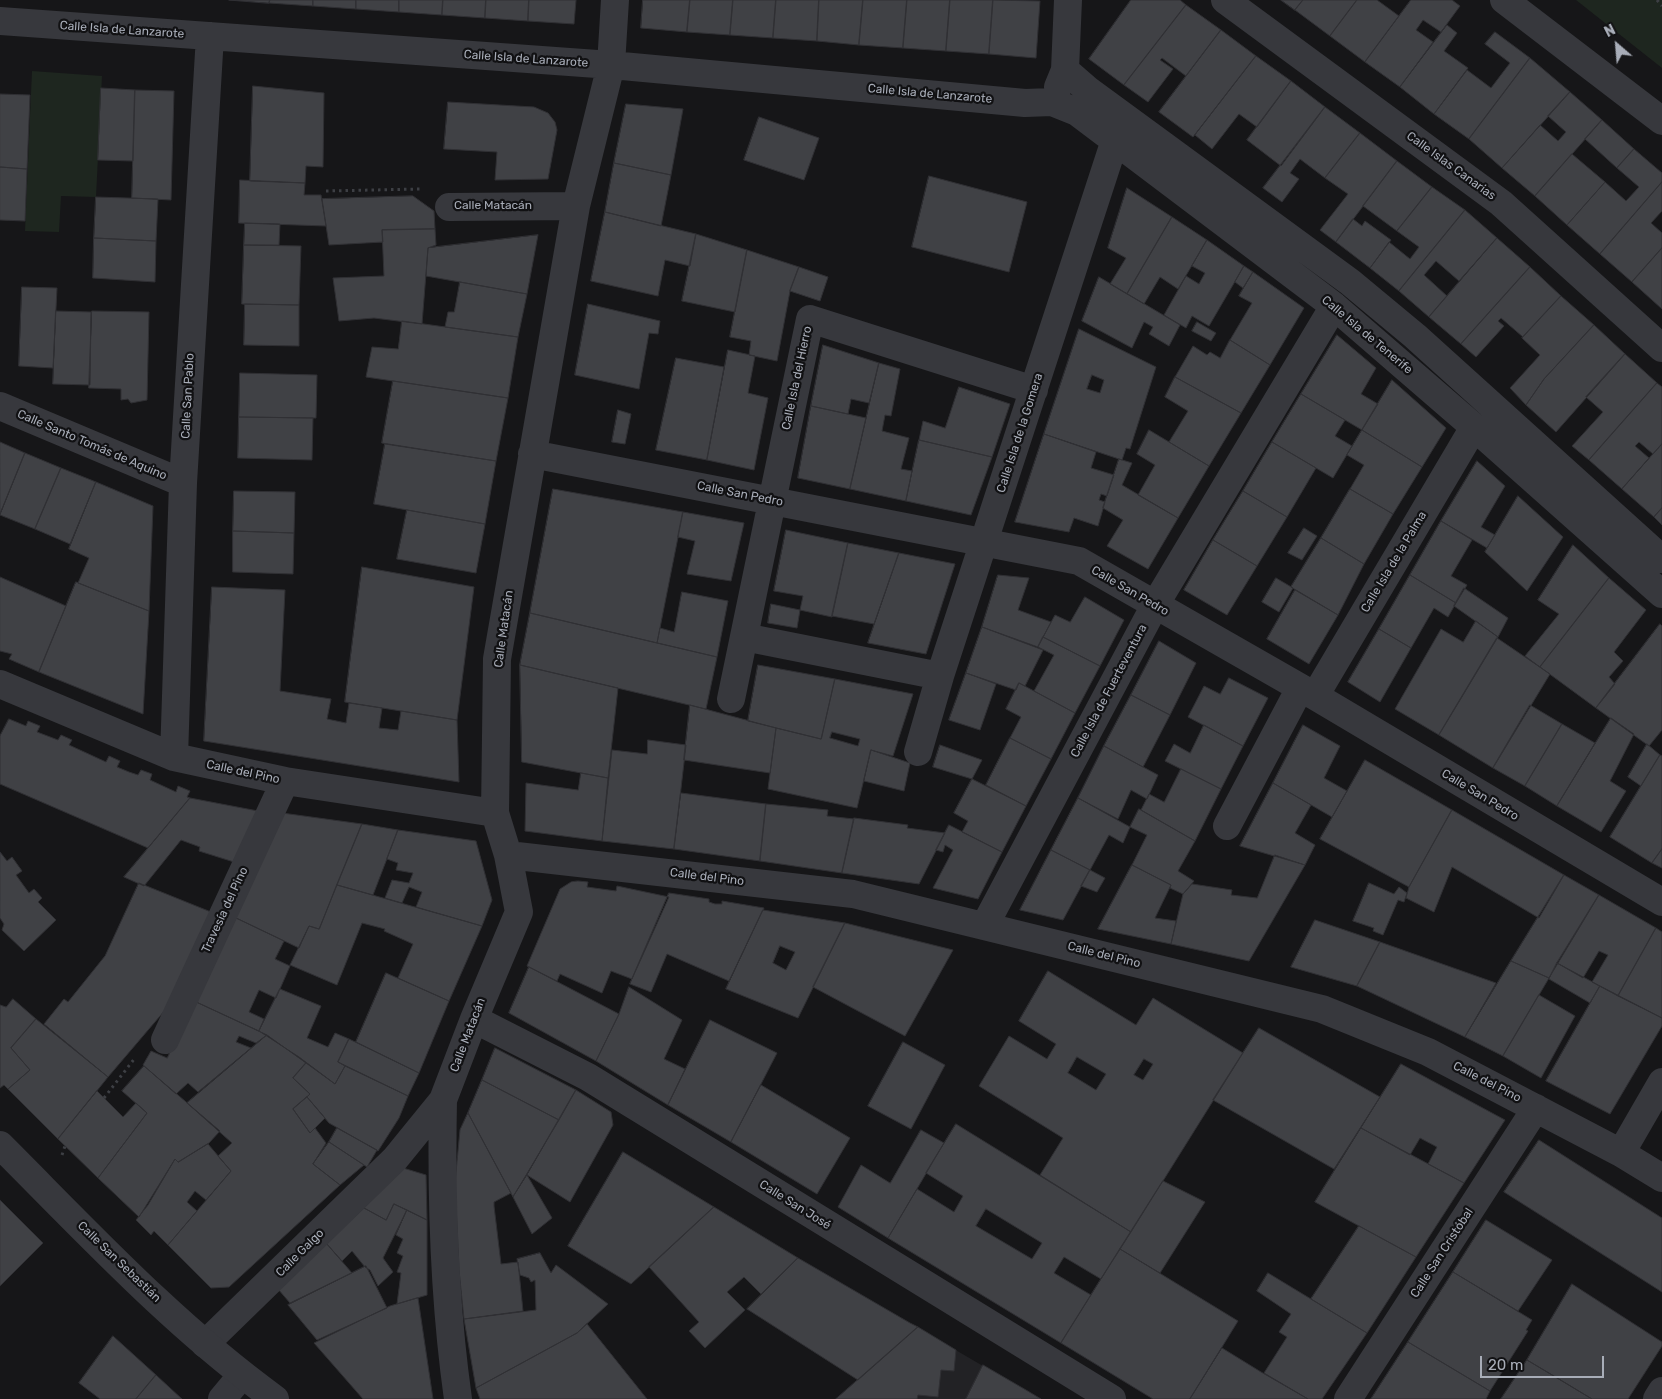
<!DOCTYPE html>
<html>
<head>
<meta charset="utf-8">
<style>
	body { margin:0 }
	#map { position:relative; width:1662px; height:1399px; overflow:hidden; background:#161618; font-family:Rubik,sans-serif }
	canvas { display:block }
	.north { position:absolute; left:1592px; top:20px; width:50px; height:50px; -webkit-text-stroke:4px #111113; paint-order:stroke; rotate:333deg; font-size:14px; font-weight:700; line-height:20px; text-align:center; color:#a8adb8 }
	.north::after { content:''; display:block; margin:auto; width:18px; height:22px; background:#a8adb8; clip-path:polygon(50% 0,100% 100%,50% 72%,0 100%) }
	.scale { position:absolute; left:1480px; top:1356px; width:124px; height:22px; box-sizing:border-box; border:2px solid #a8adb8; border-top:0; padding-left:6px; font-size:15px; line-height:18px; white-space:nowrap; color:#a8adb8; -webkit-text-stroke:4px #111113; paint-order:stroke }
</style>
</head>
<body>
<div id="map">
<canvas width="1662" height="1399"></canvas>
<div class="north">N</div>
<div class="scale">20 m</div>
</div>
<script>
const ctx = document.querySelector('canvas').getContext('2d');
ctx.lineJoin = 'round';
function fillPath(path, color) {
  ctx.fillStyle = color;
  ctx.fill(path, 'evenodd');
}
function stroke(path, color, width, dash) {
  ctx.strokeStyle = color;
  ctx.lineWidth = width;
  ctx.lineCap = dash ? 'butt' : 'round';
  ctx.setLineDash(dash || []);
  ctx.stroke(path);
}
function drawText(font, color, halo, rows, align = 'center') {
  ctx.font = font + ' Rubik,sans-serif';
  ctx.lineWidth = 4.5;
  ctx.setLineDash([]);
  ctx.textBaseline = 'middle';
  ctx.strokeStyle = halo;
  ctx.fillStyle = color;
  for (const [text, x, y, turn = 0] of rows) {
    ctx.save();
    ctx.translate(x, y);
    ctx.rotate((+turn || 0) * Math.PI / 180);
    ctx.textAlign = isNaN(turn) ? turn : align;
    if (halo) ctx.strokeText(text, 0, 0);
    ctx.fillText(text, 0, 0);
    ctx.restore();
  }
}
const built = new Path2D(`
	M918,1328L983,1366L966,1399H836Z`);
const green = new Path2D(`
	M1576,0H1662V68Z
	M32,71L102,76L96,197L61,196L59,232L25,231Z`);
const building = new Path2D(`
	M229,0H270L269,3Z
	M270,0H313V6L269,3Z
	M313,0H356V9L313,6Z
	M356,0H399V12L356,9Z
	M399,0H443L442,15L399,12Z
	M443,0H486L485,18L442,15Z
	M486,0H529L528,21L485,18Z
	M529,0H576L574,24L528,21Z
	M643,0H690L687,32L641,28Z
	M690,0H733L730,35L687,32Z
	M733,0H776L773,38L730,35Z
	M776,0H819L817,41L773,38Z
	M819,0H863L859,45L817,41Z
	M863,0H907L903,48L859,45Z
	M907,0H950L946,51L903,48Z
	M950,0H993L989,54L946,51Z
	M993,0L1040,1L1036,58L989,54Z
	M1131,0H1180L1186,5L1124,85L1089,59Z
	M1281,0H1303L1295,10Z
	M1303,0H1357L1330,36L1295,10Z
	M1357,0H1377L1399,16L1365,62L1330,36Z
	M1411,0H1452L1460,6L1441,32L1423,20L1416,30L1433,42L1400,87L1365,62Z
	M1186,5L1221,30L1186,76L1162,58L1160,60L1173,69L1148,102L1124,85Z
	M1447,25L1457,33L1444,51L1468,68L1434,114L1400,87Z
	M1221,30L1256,56L1193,137L1159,112Z
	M1495,32L1530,58L1469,139L1434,114L1467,70L1491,88L1510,63L1485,44Z
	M1256,56L1291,81L1257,127L1239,114L1212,149L1195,135Z
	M1530,58L1570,92L1502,168L1469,139Z
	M1291,81L1325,107L1281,166L1247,140Z
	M253,86L324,93L323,167L306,166L305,183L250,181Z
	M101,88L135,90L133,161L98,160Z
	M135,90L174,91L171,200L132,198Z
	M1570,92L1602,120L1535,196L1502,168L1540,125L1558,141L1566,132L1548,116Z
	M0,94L30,95L27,169L0,167Z
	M448,102L534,107L548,113L555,122L557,130L548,179L495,180L497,152L444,149Z
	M626,104L683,109L671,175L614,163Z
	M1325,107L1360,133L1325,178L1300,159L1290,173L1299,179L1282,202L1263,188Z
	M759,117L819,138L804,180L744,160Z
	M1602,120L1634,149L1617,168L1585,139Z
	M1360,133L1397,161L1336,242L1320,230L1348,194L1325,178Z
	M1634,149L1662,173V182L1600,254L1567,225L1605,182L1626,201L1639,187L1617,168Z
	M1572,154L1605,182L1567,225L1535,196Z
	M1397,161L1432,187L1397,231L1363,206Z
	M614,163L671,175L661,226L605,212Z
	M0,167L27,169L25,221L0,220Z
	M929,176L1027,202L1009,272L912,247Z
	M240,180L305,183L304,195H321L326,226L239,223Z
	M1662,182V211L1651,223L1662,233V248L1632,282L1600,254Z
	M1432,187L1465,210L1399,291L1370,268L1389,242L1410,259L1419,247L1397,231Z
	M1127,188L1172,217L1127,294L1110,284L1126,258L1108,248Z
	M413,196L434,211L435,229L382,230L383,242L329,245L322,199Z
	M96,197L158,199L156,241L94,238Z
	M1465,210L1497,238L1459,281L1436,261L1424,275L1447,296L1429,317L1399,291Z
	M605,212L696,234L690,266L665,260L658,296L591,281Z
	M1172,217L1207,240L1178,289L1160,277L1144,304L1127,294Z
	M1353,219L1362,226L1365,221L1391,240L1370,268L1336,242Z
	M245,223L280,224L279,245H244Z
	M435,229L436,245L428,248L422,324L374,318L339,321L333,278L384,276L382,230Z
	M696,234L747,250L735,312L682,301Z
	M538,235L527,294L426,276L428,248Z
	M94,238L156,241L155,282L93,278Z
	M1497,238L1530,267L1461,344L1429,317Z
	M1207,240L1244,266L1209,326L1192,316L1186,328L1164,315L1186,276L1199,284L1205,273L1192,266Z
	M244,245L301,246L299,305L242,304Z
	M1662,248V309L1632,282Z
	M747,250L799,267L790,291L777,361L749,355L751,341L730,337Z
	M1244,266L1253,272L1243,288L1235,282Z
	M799,267L828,277L820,301L790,291Z
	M1530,267L1561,296L1523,337L1501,318L1498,321L1504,326L1476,357L1461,344Z
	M1253,272L1304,308L1270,365L1230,340L1252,303L1239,296Z
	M1099,277L1180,325L1169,346L1149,334L1153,327L1144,322L1132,348L1082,321Z
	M460,282L527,294L518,337L445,327L448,312H454Z
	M22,287L57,288L53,368L19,366Z
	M1561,296L1594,325L1544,379L1526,405L1510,388L1540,355L1522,338Z
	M245,304L299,305V346L244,345Z
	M588,304L660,321L658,334L649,333L639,389L575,375Z
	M56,311L91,312L90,385L53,384Z
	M92,311L149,312L147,400L131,403L128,399L121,400V389L89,388Z
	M402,321L518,337L508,398L366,377L372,347L398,349Z
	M1197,322L1216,333L1211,341L1192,331Z
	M1594,325L1625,354L1556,432L1526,405L1544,379Z
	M1079,329L1156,367L1130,449L1126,448L1122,460L1044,434ZM1092,375L1104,380L1100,393L1087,389Z
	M1337,335L1376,368L1361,394L1378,404L1362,430L1301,394Z
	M1230,340L1270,365L1241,413L1175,377L1193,346L1207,355L1210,352L1220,358Z
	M823,345L879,363L869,403L851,399L848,414L811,406Z
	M728,350L755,356L748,393L768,398L754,470L707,460Z
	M1625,354L1657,383L1589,460L1572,446L1603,412L1586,397Z
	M676,358L724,367L707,460L656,450Z
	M879,363L900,369L891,416L885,415L882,431L909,438L901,469L912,471L906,501L850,489Z
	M240,373L317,375L316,418L239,417Z
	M1175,377L1241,413L1209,466L1169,442L1188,411L1165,397Z
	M1392,380L1446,428L1422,467L1362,430Z
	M393,381L508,398L496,461L382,443Z
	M1657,383L1662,387V444L1653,454L1639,442L1635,446L1649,458L1622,489L1589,460Z
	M959,387L1010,404L992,457L919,440L923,421L945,428Z
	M1301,394L1345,420L1335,436L1352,446L1333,478L1272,442Z
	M811,406L866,418L850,489L798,478Z
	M618,410L631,414L625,444L612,442Z
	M239,417L313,418L312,460L238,458Z
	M1149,430L1209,466L1178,518L1138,495L1155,465L1137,454Z
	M1362,430L1422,467L1393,514L1350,489L1364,465L1347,455Z
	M1044,434L1096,452L1091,468L1114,475L1107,496L1101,494L1099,500L1105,502L1098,526L1074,518L1069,532L1015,522Z
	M919,440L992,457L971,515L906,501Z
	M0,442L25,453L0,514Z
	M1272,442L1316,468L1287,517L1243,491Z
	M385,444L496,461L485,524L374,504Z
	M1662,444V508L1654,517L1622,489Z
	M25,453L61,468L35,529L0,515Z
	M1119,459L1132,463L1122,485L1178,518L1148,569L1107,546L1123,520L1103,508Z
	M1477,461L1505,486L1481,527L1495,535L1487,548L1441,521Z
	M61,468L96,482L70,544L35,529Z
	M96,482L153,506L149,611L78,583L89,558L69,549Z
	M553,489L683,512L657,643L530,613Z
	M1350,489L1393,514L1364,564L1321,538Z
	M234,491L295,492L294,533L233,531Z
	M1243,491L1287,517L1257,566L1213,540Z
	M1518,496L1563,537L1527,591L1485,552Z
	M1662,508V525L1654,517Z
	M407,510L485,524L476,573L397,559Z
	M683,512L744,523L731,581L687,574L695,541L678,537Z
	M1441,521L1472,540L1451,576L1467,585L1456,603L1410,575Z
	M1304,528L1317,536L1302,560L1288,553Z
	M786,530L848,543L832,617L800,610L803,596L774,591Z
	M233,531L294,533L293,574L233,572Z
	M1321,538L1364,564L1338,615L1291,587Z
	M1213,540L1257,566L1227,615L1184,590Z
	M848,543L899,553L874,624L832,616Z
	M1573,545L1609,578L1540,667L1525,656L1559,614L1538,600Z
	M899,553L955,564L926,654L868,643Z
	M362,567L474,587L457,720L345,702Z
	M998,575L1029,578L1018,610L1051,622L1038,647L982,627Z
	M1410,575L1456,603L1448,617L1434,608L1411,648L1379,629Z
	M0,577L66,606L39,672L9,659L12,654L0,651Z
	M1276,578L1293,588L1279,612L1262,602Z
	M1609,578L1646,610L1614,652L1623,661L1609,677L1615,684L1596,708L1540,667Z
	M76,582L149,611L143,714L39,672Z
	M212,587L285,590L280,691L331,699L327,719L346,723L349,703L382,708L379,728L398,730L401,711L457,720L459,782L204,741Z
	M1464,588L1508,618L1498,637L1454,606Z
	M1295,590L1338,615L1309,664L1267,639Z
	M682,592L728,601L717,657L657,643L660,628L674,632Z
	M1085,597L1124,620L1100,666L1043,637L1055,615L1070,622Z
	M771,604L800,610L797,628L768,623Z
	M530,613L717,657L706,709L520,665Z
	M1476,621L1498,637L1439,735L1395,709L1441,629L1463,642Z
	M1660,624L1662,626V730L1649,746L1596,708Z
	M982,627L1043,650L1025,686L1019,683L1016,690L966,673Z
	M1379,629L1411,648L1380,702L1348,682Z
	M1043,637L1100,666L1075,713L1034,691L1054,655L1038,647Z
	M1497,638L1550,674L1493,768L1439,735Z
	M1159,641L1196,663L1170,715L1131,695Z
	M520,665L618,688L608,778L522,762Z
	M758,665L835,679L821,739L748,721Z
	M966,673L996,684L980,730L949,720Z
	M1229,678L1268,698L1243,746L1188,717L1204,686L1220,694Z
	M835,679L913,694L893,756L871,750L857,808L768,789L776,728L821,739ZM832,732L860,739L858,746L830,738Z
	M1019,683L1075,713L1051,759L1010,738L1021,717L1006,709Z
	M1131,695L1170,715L1143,767L1104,746Z
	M690,705L776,728L770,773L684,760Z
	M1530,705L1562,724L1525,786L1493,768Z
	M1611,718L1634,734L1610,781L1626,791L1601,832L1557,806Z
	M9,719L26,726L28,721L40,726L37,732L58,740L61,735L72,740L69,745L106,762L109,756L120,761L117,767L129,772L138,775L141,770L152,774L150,780L176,792L178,786L190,791L187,797L190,798L148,848L0,784V736Z
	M1562,724L1595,743L1557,806L1525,786Z
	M1204,725L1243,746L1221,789L1165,761L1174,744L1190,753Z
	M1303,725L1340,746L1324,778L1347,791L1332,817L1273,783Z
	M1010,738L1051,759L1026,806L986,785Z
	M648,740L686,745L674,849L602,841L612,750L647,754Z
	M1647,744L1660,755L1641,786L1628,777Z
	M940,745L982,760L972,779L933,767Z
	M1104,746L1158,775L1147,799L1131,790L1118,819L1078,798Z
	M871,750L910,763L904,791L864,781Z
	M1660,755L1662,756V849L1652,863L1610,837Z
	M1365,760L1452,810L1409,887L1320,839Z
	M1181,769L1221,789L1195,841L1141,810L1149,794L1164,802Z
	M581,773L608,778L602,841L525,831L526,783L578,790Z
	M972,779L1026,806L1002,852L962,832L968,821L954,813Z
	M1273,783L1311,805L1295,833L1315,845L1305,865L1240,846Z
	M681,793L766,804L760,861L674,849Z
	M190,798L258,811L234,862L199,851L200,847L181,840L144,886L124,877Z
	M1078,798L1130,827L1123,843L1109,835L1090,870L1051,850Z
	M766,804L828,810L827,816L854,819L842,873L760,861Z
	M1139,809L1195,841L1178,871L1194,881L1183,894L1170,888L1171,885L1132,865L1147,835L1130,827Z
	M1452,810L1564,875L1539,918L1452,867L1434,912L1406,898L1409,887Z
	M282,813L362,824L319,929L309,926L299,948L234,917Z
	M854,818L908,825L907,828L945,833L919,884L842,873Z
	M362,824L398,830L373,895L337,885Z
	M949,825L1002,852L978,899L933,888L953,850L945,845L943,852L936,850Z
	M398,830L476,841L492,900L482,926L416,907L422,892L409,887L402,903L385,898L392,880L409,883L413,873L396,870L398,863L387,859Z
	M1662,849V868L1652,863Z
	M1051,850L1090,870L1063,920L1020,910Z
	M0,852L7,861L12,857L22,871L16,875L29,893L34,889L42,898L38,902L56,920L24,951L2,930L4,924L0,918Z
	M1275,855L1305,865L1249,961L1171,944L1183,894L1192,884L1232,890L1231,895L1257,898Z
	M1132,865L1171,885L1155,918L1176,921L1171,944L1098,929Z
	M1090,870L1105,878L1097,892L1081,886Z
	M1564,875L1599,895L1549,978L1511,961Z
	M578,881L588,882L587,887L616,891L617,886L669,897L632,979L611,971L602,993L560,974L557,981L527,966L560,889L571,882Z
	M139,883L211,912L166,1009L108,1077L44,1024L64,999L68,1002L105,956Z
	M1369,883L1394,894L1399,887L1407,893L1404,902L1398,900L1383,935L1373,931L1374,928L1353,921Z
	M337,885L482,926L449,1001L398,978L413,944L384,931L385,929L362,923L337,985L290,965L309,926L319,929Z
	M669,893L709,899V902L715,904H722V901L764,908L729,981L667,954L651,992L630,984Z
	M1599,895L1656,928L1618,996L1592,982L1608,955L1599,951L1583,978L1557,963Z
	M763,910L845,923L798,1018L726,989ZM780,946L795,952L786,970L773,963Z
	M234,917L284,941L275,959L290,966L276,998L259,990L249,1012L264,1019L259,1031L194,1001Z
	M1315,920L1380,942L1357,986L1291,967Z
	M845,923L953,950L905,1036L813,987Z
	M1656,928L1662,932V1018L1618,996Z
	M1380,942L1496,983L1465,1037L1357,986Z
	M1511,961L1549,978L1503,1056L1465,1037Z
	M1557,963L1600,986L1590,1003L1549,979Z
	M529,967L619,1014L596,1061L509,1013Z
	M1048,971L1136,1025L1153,998L1243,1053L1131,1232L1040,1175L1063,1138L979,1086L1009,1036L1047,1059L1056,1044L1019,1021ZM1077,1057L1106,1074L1096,1090L1068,1073ZM1144,1059L1153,1064L1143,1080L1134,1075Z
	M386,973L449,1001L419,1073L356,1042Z
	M1600,986L1662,1018V1026L1610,1114L1546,1081Z
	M629,987L682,1020L664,1059L685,1069L668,1105L596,1061L619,1014Z
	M280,989L321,1006L307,1038L328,1047L335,1033L349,1039L338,1062L345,1066L335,1084L299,1057L259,1031Z
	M1539,995L1575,1016L1541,1078L1503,1056Z
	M13,999L36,1019L11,1048L30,1070L8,1089L4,1085L0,1088V1005L6,1007Z
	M194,1001L267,1035L256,1043L239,1036L236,1042L251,1048L198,1092L188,1083L176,1094L143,1065L151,1051L167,1058Z
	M36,1019L108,1077L58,1139L8,1089L30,1070L11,1048Z
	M710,1020L777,1053L731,1142L668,1105Z
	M1259,1028L1380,1097L1334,1169L1213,1100Z
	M267,1035L306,1063L293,1078L310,1094L293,1109L310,1133L315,1128L326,1143L313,1164L340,1185L229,1287L211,1288L168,1245L231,1171L218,1156L232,1143L187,1103Z
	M349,1039L419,1073L408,1096L338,1062Z
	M903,1042L945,1065L911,1129L868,1106Z
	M495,1048L576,1090L559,1120L482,1080Z
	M306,1063L335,1084L345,1066L408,1096L399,1118L378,1151L329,1123L307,1097L310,1094L293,1078Z
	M1401,1064L1505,1120L1464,1183L1428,1164L1437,1147L1420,1138L1410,1155L1361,1128Z
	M144,1066L220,1131L209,1143L178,1162L175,1159L139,1217L98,1178L147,1113L122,1091Z
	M482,1080L559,1120L513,1197L468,1113Z
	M761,1085L850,1138L817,1194L731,1142Z
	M576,1090L611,1112L613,1125L570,1202L527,1175Z
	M97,1091L123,1117L136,1103L147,1113L98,1178L58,1139Z
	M307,1097L325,1118L310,1133L293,1109Z
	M468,1113L511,1193L494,1202V1206L501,1264L518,1262L523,1311L464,1319L459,1270L455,1183L460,1130Z
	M956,1124L1131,1232L1101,1279L1064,1257L1054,1273L1091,1295L1061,1343L888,1238L917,1189L954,1212L963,1196L926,1173ZM986,1209L1042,1243L1032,1259L976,1226Z
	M337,1128L377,1150L367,1167L329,1142Z
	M1361,1128L1464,1183L1416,1257L1315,1202Z
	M921,1130L944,1143L888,1238L838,1207L861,1165L890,1183Z
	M1539,1140L1662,1218V1292L1504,1192Z
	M329,1142L364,1165L340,1185L313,1164Z
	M208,1144L231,1171L206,1200L195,1191L187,1202L197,1211L168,1245L154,1231L151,1235L136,1220L148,1205L175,1159L178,1162Z
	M623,1152L714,1207L631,1284L568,1246Z
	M403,1168L426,1175L427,1220L394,1204L386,1220L364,1208Z
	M527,1175L552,1218L532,1234L513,1197Z
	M1163,1181L1205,1202L1160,1273L1120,1249Z
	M0,1200L43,1243L0,1286Z
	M394,1204L407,1210L383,1258L393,1272L378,1286L370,1270L365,1267L352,1251L342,1261L326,1243L364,1208L386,1220Z
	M714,1207L798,1258L761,1294L744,1277L727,1292L745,1310L705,1348L689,1331L699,1322L649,1267Z
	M407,1210L427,1220V1295L397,1304L401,1273L397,1272L403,1256L397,1253L403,1239L396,1235Z
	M1486,1220L1552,1260L1518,1311L1453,1272Z
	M1359,1226L1416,1257L1367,1333L1311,1299Z
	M326,1243L352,1273L290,1303L278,1289Z
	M1120,1249L1238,1321L1190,1399H1153L1061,1343Z
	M540,1253L551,1273L556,1265L608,1304L577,1333L476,1388L464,1319L536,1310L535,1280L531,1282L529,1278L520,1275L517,1259Z
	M798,1258L910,1323L918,1327L858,1380L747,1309Z
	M366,1266L387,1308L317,1340L288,1305Z
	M1453,1272L1532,1320L1526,1330L1528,1331L1490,1391L1408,1342Z
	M1268,1273L1367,1333L1322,1399H1308L1264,1373L1287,1337L1279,1332L1291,1314L1257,1291Z
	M1572,1284L1662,1342V1346L1628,1399H1592L1527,1360Z
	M418,1298L433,1399H363L314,1343L390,1306Z
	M587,1324L647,1399H480L476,1388L577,1333Z
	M918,1327L956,1350L954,1371L941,1370L938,1397L918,1395L917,1399H836Z
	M113,1336L156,1375L136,1399H100L79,1383Z
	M1408,1342L1490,1391L1486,1399H1371Z
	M1222,1348L1261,1372L1308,1399H1190Z
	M1527,1360L1554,1376L1592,1399H1501Z
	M983,1365L1026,1390L1041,1399H966Z
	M156,1375L182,1399H136Z`);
const path = new Path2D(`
	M1657,0L1662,6
	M326,191L420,189
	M104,1098L135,1058
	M62,1155L65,1146`);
const minor = new Path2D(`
	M1225,0L1501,203L1662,348
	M1504,0L1662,121
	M0,21L611,65L1025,103L1052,102L1077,112L1334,306L1474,427L1662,594
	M1065,70L1088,90L1350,282L1415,336L1662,559
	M1058,87L1065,70L1068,0
	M449,207L576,206
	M0,406L183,483
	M532,454L1079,561L1315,696L1662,902
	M744,637L940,676
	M0,684L174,757L285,781L495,813
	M1315,696L1474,427
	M731,699L810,319L1034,390
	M918,752L940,676L1115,140L1123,125
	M174,757L183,483L210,36
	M1227,826L1300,688
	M508,855L853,894L1322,1009L1428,1052L1621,1153L1662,1178
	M985,925L1155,605L1334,306
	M474,1019L588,1077L1112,1399
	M165,1040L285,781
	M443,1100C441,1200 444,1300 458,1399
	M1621,1153L1662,1082
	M205,1344L395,1159L443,1100L474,1019L519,912L508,855L495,813L497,659L576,206L611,65L615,0
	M222,1399L242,1375
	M1348,1399L1536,1108
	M1657,1399L1662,1391`);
const tertiary = new Path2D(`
	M0,1145C88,1233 174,1326 275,1399`);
const streetNames = [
	["Calle Isla de Lanzarote",122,30,4],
	["Calle Isla de Lanzarote",526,59,4],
	["Calle Isla de Lanzarote",930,94,5],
	["Calle Islas Canarias",1451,166,36],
	["Calle Matacán",493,206],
	["Calle Isla de Tenerife",1367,335,40],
	["Calle Isla del Hierro",797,378,-78],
	["Calle San Pablo",188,396,-87],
	["Calle Isla de la Gomera",1020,433,-72],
	["Calle Santo Tomás de Aquino",92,445,23],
	["Calle San Pedro",740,494,11],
	["Calle Isla de la Palma",1394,562,-59],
	["Calle San Pedro",1130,591,30],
	["Calle Matacán",504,629,-82],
	["Calle Isla de Fuerteventura",1109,691,-62],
	["Calle del Pino",243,772,12],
	["Calle San Pedro",1480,795,31],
	["Calle del Pino",707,877,7],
	["Travesía del Pino",225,910,-65],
	["Calle del Pino",1104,955,14],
	["Calle Matacán",468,1035,-69],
	["Calle del Pino",1487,1082,27],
	["Calle San José",795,1205,32],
	["Calle Galgo",300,1253,-45],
	["Calle San Cristóbal",1442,1253,-57],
	["Calle San Sebastián",119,1262,44]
];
fillPath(built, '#222225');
fillPath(green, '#1e261f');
fillPath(building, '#404145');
stroke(building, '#303034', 1);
stroke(path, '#3d3f44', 3, [2.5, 4]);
stroke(minor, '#37383d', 28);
stroke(tertiary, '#37383d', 28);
drawText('12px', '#a8adb8', '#111113', streetNames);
</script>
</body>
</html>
